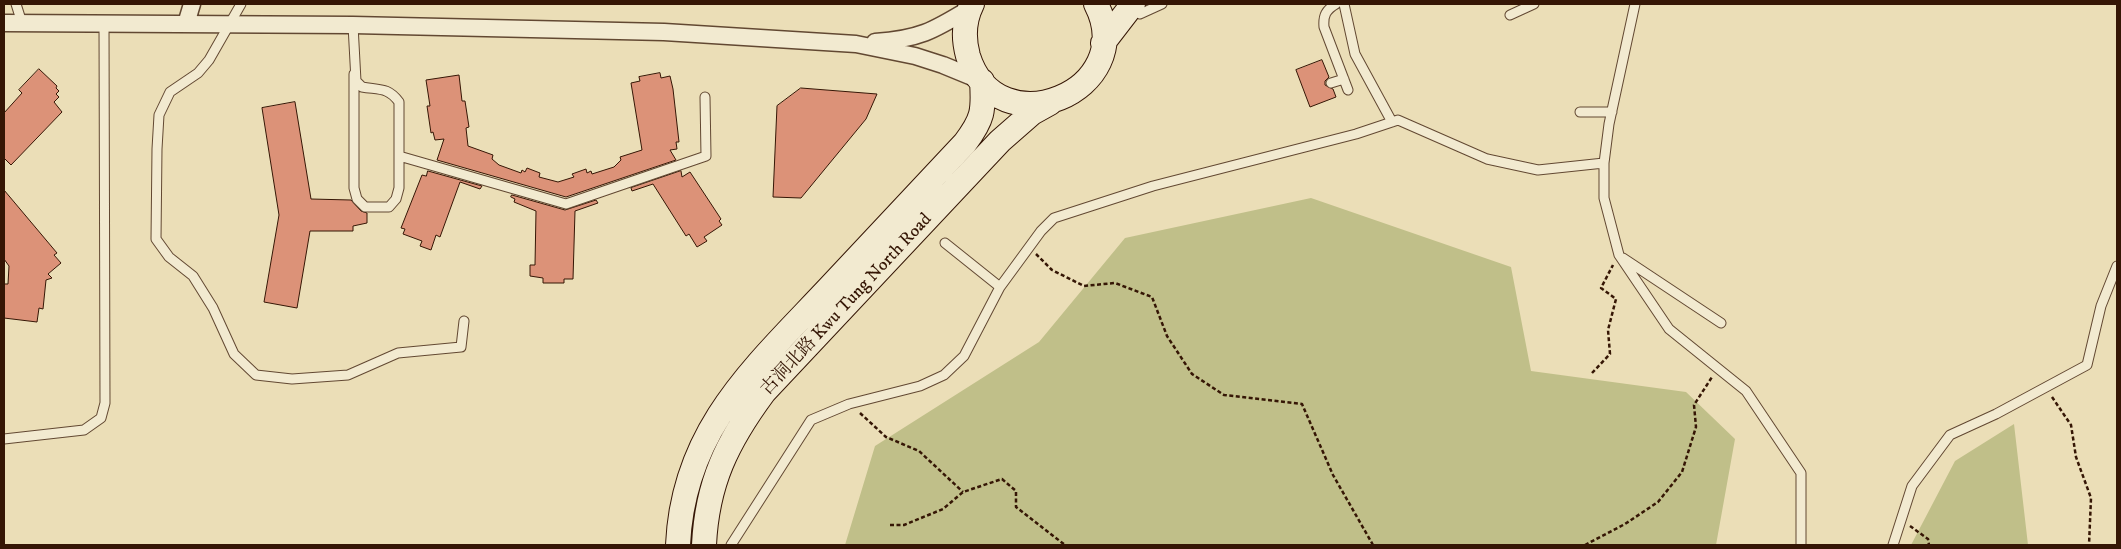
<!DOCTYPE html>
<html>
<head>
<meta charset="utf-8">
<style>
	body { margin:0 }
	#map { position:relative; width:2121px; height:549px; overflow:hidden; background:#ebdeb7; font-family:"IM FELL DW Pica",serif }
	canvas { display:block }
	.frame { position:absolute; inset:0; border:5px solid #351605; pointer-events:none }
</style>
</head>
<body>
<div id="map">
<canvas width="2121" height="549"></canvas>
<div class="frame"></div>
</div>
<script>
const ctx = document.querySelector('canvas').getContext('2d');
ctx.lineJoin = 'round';
function fillPath(path, color) {
  ctx.fillStyle = color;
  ctx.fill(path, 'evenodd');
}
function stroke(path, color, width, dash) {
  ctx.strokeStyle = color;
  ctx.lineWidth = width;
  ctx.lineCap = dash ? 'butt' : 'round';
  ctx.setLineDash(dash || []);
  ctx.stroke(path);
}
function drawText(font, color, halo, rows, align = 'center') {
  ctx.font = font + ' "IM FELL DW Pica","Noto Serif SC",serif';
  ctx.lineWidth = 4;
  ctx.setLineDash([]);
  ctx.textBaseline = 'middle';
  ctx.strokeStyle = halo;
  ctx.fillStyle = color;
  for (const [text, x, y, turn = 0] of rows) {
    ctx.save();
    ctx.translate(x, y);
    ctx.rotate((+turn || 0) * Math.PI / 180);
    ctx.textAlign = isNaN(turn) ? turn : align;
    if (halo) ctx.strokeText(text, 0, 0);
    ctx.fillText(text, 0, 0);
    ctx.restore();
  }
}
const green = new Path2D(`
	M1311,198L1511,267L1531,371L1686,392L1735,439L1716,545H845L875,446L1039,342L1125,238Z
	M2014,424L2028,545H1911L1955,461Z`);
const building = new Path2D(`
	M1322,60L1329,77L1325,81V85L1333,89L1336,97L1310,107L1296,70Z
	M39,69L57,86L56,88L59,91L56,94L59,97L54,102L62,112L11,165L4,158V113L22,93L19,90Z
	M660,73L661,78L670,76L673,89L679,142H676L677,149L670,150L676,160L566,197L437,160L444,139L435,140L433,132L431,133L427,106H430L426,80L459,75L462,101H465L469,127L466,128L468,146L493,155L492,159L499,165L521,173L522,170L525,172L527,168L540,173L539,177L558,182L574,177L572,174L586,169L587,173L591,171L592,174L614,167L621,160L620,157L642,150L631,83L640,81L639,77Z
	M801,88L877,94L866,119L801,198L773,197L777,106Z
	M295,102L311,199L351,200L361,211L367,213V223L353,226V231H310L297,308L264,302L279,215L262,108Z
	M428,171L482,186L480,189L460,182L440,237L436,235L431,250L420,246L422,241L403,234L405,229L401,228L422,175L426,176Z
	M681,171L682,177L690,172L721,219L719,221L722,225L704,237L707,241L697,247L689,234L686,236L653,184L632,191L631,188Z
	M4,190L57,253L54,255L61,263L48,274L52,278L46,280L43,309L39,308L37,322L4,318V284H8L9,266L4,259Z
	M512,195L565,210L596,200L598,203L575,211L573,279H564V283H543V278L530,276V265H535L536,211L514,202L515,199L511,197Z`);
const path = new Path2D(`
	M1036,254L1052,270L1084,286L1115,283L1152,297L1167,336L1192,374L1224,395L1302,404L1333,475L1373,545
	M1592,373L1610,354L1608,330L1616,299L1601,288L1613,265
	M2052,397L2071,425L2076,457L2091,498L2089,545
	M860,413L886,437L919,451L963,492
	M890,525H904L943,509L963,492L1002,479L1016,491V507L1065,545
	M1910,526L1928,539L1929,545
	M1585,545L1625,524L1658,502L1682,472L1696,427L1694,405L1712,377`);
const lane = new Path2D(`
	M16,4L22,23
	M241,4L209,60L198,73L170,92L159,115L157,149L156,239L169,257L193,276L213,308L234,354L256,375L292,379L348,375L398,353L461,347L464,321
	M1336,4C1326,10 1323,15 1324,27L1348,90
	M1344,4L1355,54L1392,122
	M1140,14L1162,4
	M1510,15L1534,4
	M353,25L356,81L362,87C379,90 388,87 399,102V188L396,199L389,207H365L357,199L354,188V74
	M1331,83L1344,79
	M1580,112H1612
	M399,156L566,204L706,156L705,97
	M1604,163L1609,124L1635,4
	M945,243L1000,287
	M1623,258L1721,323
	M4,439L84,430L101,418L105,403L104,23
	M731,545L811,420L849,404L920,386L944,375L964,356L1000,287L1041,231L1054,218L1153,186L1356,134L1398,120L1487,159L1538,170L1604,163V198L1619,255L1669,329L1746,391L1801,473V545
	M1893,545L1912,486L1950,435L1996,414L2087,365L2101,306L2117,266`);
const street = new Path2D(`
	M4,23L353,25L664,32L856,44L915,56L943,65L982,81
	M186,24L192,4
	M875,42C919,39 933,31 969,9`);
const secondary = new Path2D(`
	M972,4C964,20 963,38 968,56C997,150 1141,91 1096,4
	M1103,43L1133,4
	M678,545C683,429 755,367 830,287C875,239 920,191 965,143C983,119 984,111 982,81
	M704,545C707,483 727,442 764,392L1000,141L1032,113L1050,103`);
const streetNames = [
	["古洞北路 Kwu Tung North Road",847,305,-47]
];
fillPath(green, '#c0bf89');
fillPath(building, '#dc9278');
stroke(building, '#351605', 1);
stroke(lane, '#624832', 11);
stroke(street, '#624832', 19);
stroke(secondary, '#351605', 26);
stroke(path, '#351605', 2.5, [4, 2.5]);
stroke(lane, '#f2ead0', 9);
stroke(street, '#f2ead0', 16);
stroke(secondary, '#f2ead0', 24);
drawText('18px', '#351605', '#f2ead0', streetNames);
</script>
</body>
</html>
